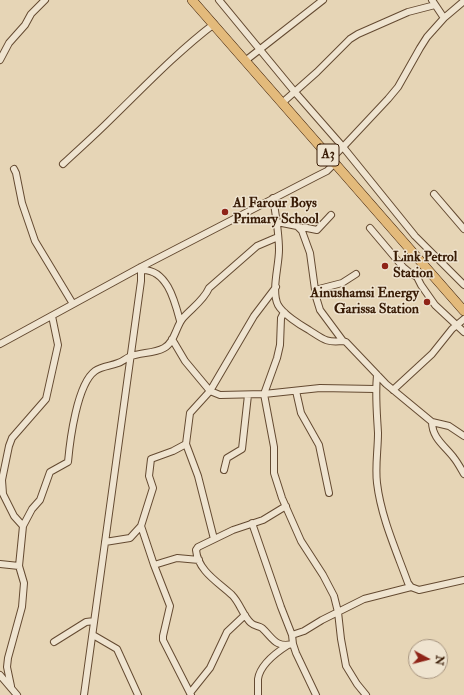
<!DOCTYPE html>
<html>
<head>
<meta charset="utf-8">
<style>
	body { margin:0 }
	#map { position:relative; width:464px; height:695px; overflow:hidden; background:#e6d5b6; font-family:"IM FELL Double Pica",serif }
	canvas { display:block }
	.north { position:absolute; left:408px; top:639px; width:40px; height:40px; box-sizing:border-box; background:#efe4d0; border:1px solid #a6947f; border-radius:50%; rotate:97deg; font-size:11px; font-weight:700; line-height:16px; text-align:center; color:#381b05 }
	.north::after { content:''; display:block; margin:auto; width:14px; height:18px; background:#8f2418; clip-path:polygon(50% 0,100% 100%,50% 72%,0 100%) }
</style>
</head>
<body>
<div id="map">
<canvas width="464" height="695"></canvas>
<div class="north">N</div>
</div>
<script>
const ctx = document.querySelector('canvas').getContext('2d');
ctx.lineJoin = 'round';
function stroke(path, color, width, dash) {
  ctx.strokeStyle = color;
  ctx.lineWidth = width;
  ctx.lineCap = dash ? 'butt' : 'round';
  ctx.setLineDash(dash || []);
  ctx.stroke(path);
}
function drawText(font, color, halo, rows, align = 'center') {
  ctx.font = font + ' "IM FELL Double Pica",serif';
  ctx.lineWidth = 3;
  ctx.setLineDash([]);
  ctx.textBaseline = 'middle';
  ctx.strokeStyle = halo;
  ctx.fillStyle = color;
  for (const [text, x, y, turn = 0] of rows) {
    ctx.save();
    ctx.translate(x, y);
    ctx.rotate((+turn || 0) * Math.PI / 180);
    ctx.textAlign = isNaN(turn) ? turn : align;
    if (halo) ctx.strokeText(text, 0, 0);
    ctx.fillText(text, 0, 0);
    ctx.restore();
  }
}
const minor = new Path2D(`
	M219,0L294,91L343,147L415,236L464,285
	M432,0L444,18
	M0,60L9,43L25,25L31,14L45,0
	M245,61L323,0
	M282,103L317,72L350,39L358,34L408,12L435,5
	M331,159L343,147L388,99L398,87L420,48L427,37L444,18L464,1
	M63,164C79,149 95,135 110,120C144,87 176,53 214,24
	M14,169L16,173L22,203L35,241L73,304
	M434,194L464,229
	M273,198C276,216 279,233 279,250C279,266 271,291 278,305C283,314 300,325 309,330C323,339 326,343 343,341
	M277,222L297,226L302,231L310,253L316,297L320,310L343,341L346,342L386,384L432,422L449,426L464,436
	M300,228H307L317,230L331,215
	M370,228L403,267L409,272L417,277L421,285L435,305L464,332
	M141,270C167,268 175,302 180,321
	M315,290L342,283L356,274
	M284,312L281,318L280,345L277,358L264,394L274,447V473L282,498L301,541L323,575L334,596L338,612L341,639L346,666L357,684L366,695
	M172,339L185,361L210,391L220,395L264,394L320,388L375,389
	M0,344L141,267L317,176L327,171L335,163
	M377,375C375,395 377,414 378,433C378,450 375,466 377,483C381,517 396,550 408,583L411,587L419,590L464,580
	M393,390L432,354L452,329L464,319
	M296,391L301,413L319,445L329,493
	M432,422C432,438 445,446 454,458C458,463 461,469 464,474
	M186,444L198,476L214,539
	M224,470L227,458L242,449L248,395
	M286,506L263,520L233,530L198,547L196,550C198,571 218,582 232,595C240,603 243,616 251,623C254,626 259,626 262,628C273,638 275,648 293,644
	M252,523L281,607L292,635L293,644L296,653L316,695
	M23,526L14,516L3,494L2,480L9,446L12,438L46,399L58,345L52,316
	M105,542L130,538L141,526
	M0,564L19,566
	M154,565L177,558L199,560
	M93,635L117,649L138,695
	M292,635L304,631L322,620L364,599L411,587
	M54,642L86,622L94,621
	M0,675L17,695
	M11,686L7,667L8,658L22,607L24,583L19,566L23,526L32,509L40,500L50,472L68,462C70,440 77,384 95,371C102,366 111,366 118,363C122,362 125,359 129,357C140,352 153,354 164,348C175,342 176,326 183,318C192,308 204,300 209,288L257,246L278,237
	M190,693L210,668L227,632L245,615
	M84,695L141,281V267
	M191,695L163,640V636L170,606L154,565L141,526L153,488L149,476L151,459L173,451L186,444L190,413L210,391L254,316L276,287
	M258,695C258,690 258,684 258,679C260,665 277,652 288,645`);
const highway = new Path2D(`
	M192,0L464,311`);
const markers = [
	[225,212,4,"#8f2418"],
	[385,266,4,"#8f2418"],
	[427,302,4,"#8f2418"]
];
const shields = [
	[328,155,22]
];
const shieldNames = [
	["A3",328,155]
];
const poiNames = [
	["Al Farour Boys",233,204],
	["Primary School",233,220],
	["Link Petrol",393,258],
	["Station",393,274],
	["Ainushamsi Energy",419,294,"right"],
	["Garissa Station",419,310,"right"]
];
stroke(minor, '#644a31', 8);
stroke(highway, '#381b05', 10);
stroke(minor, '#efe4d0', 6);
stroke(highway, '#e3ba7b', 9);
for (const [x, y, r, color] of markers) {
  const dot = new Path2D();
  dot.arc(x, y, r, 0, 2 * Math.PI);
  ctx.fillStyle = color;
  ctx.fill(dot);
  stroke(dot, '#efe4d0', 1.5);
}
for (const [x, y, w] of shields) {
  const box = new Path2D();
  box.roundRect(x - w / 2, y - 11, w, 22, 3);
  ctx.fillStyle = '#efe4d0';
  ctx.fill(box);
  stroke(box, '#381b05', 1);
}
drawText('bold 13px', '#381b05', null, shieldNames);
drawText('bold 14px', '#381b05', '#efe4d0', poiNames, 'left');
</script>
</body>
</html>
